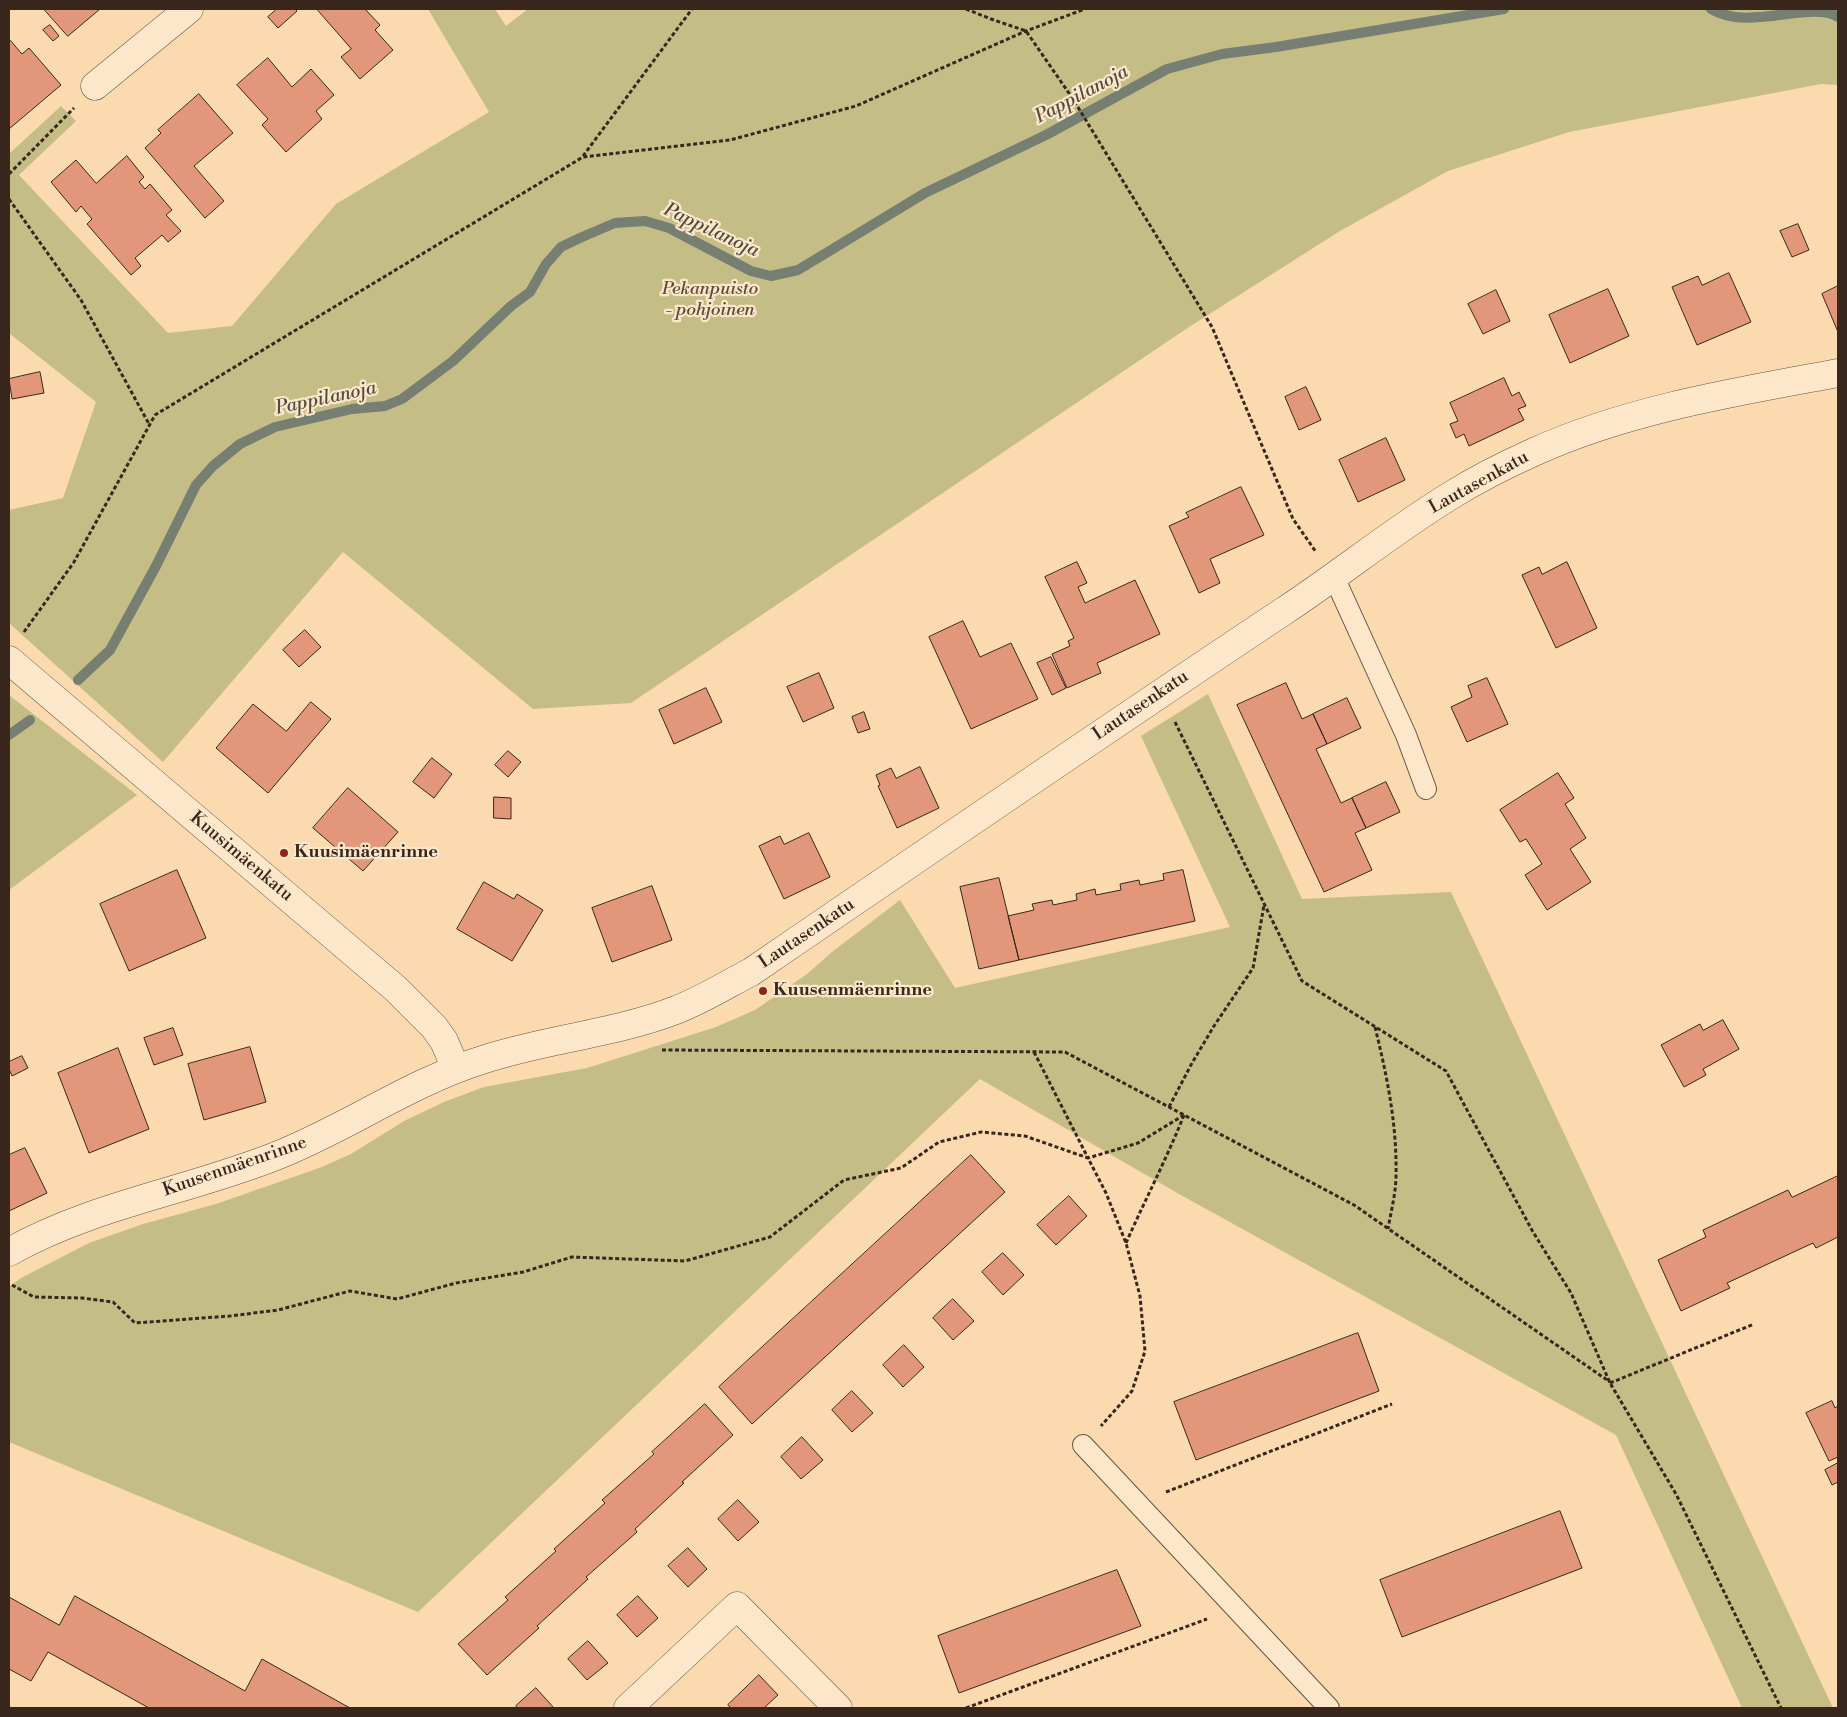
<!DOCTYPE html>
<html>
<head>
<meta charset="utf-8">
<style>
	body { margin:0 }
	#map { position:relative; width:1847px; height:1717px; overflow:hidden; background:#fadaae; font-family:"Libre Bodoni",serif }
	canvas { display:block }
	.frame { position:absolute; inset:0; border:10px solid #39261d; pointer-events:none }
</style>
</head>
<body>
<div id="map">
<canvas width="1847" height="1717"></canvas>
<div class="frame"></div>
</div>
<script>
const ctx = document.querySelector('canvas').getContext('2d');
ctx.lineJoin = 'round';
function fillPath(path, color) {
  ctx.fillStyle = color;
  ctx.fill(path, 'evenodd');
}
function stroke(path, color, width, dash) {
  ctx.strokeStyle = color;
  ctx.lineWidth = width;
  ctx.lineCap = dash ? 'butt' : 'round';
  ctx.setLineDash(dash || []);
  ctx.stroke(path);
}
function drawText(font, color, halo, rows, align = 'center') {
  ctx.font = font + ' "Libre Bodoni",serif';
  ctx.lineWidth = 4.5;
  ctx.setLineDash([]);
  ctx.textBaseline = 'middle';
  ctx.strokeStyle = halo;
  ctx.fillStyle = color;
  for (const [text, x, y, turn = 0] of rows) {
    ctx.save();
    ctx.translate(x, y);
    ctx.rotate((+turn || 0) * Math.PI / 180);
    ctx.textAlign = isNaN(turn) ? turn : align;
    if (halo) ctx.strokeText(text, 0, 0);
    ctx.fillText(text, 0, 0);
    ctx.restore();
  }
}
const green = new Path2D(`
	M428,9H495L506,26L528,9H1838V85L1821,84L1569,132L1448,171L1340,231L1189,327L631,703L533,709L343,552L163,762L9,623V510L63,498L96,402L9,333V154L61,106L76,121L19,175L168,333L232,326L336,204L489,112Z
	M1208,694L1302,899L1451,892L1833,1708H1742L1616,1435L1179,1194L980,1079L418,1612L9,1442V1287L21,1278L89,1243L143,1224L216,1204L322,1167L351,1154L404,1121L444,1102L484,1087L587,1068L716,1027L755,1010L807,974L832,952L900,900L955,988L1230,927L1141,736Z
	M9,695L137,795L9,890Z`);
const stream = new Path2D(`
	M1711,9C1748,32 1811,0 1838,17
	M78,680L110,650L156,566L196,485L213,466L240,444L275,427L352,409L385,406L402,399L453,361L511,306L530,292L546,264L561,247L582,237L615,223L645,221L669,228L751,271L771,276L798,270L925,193L1046,135L1167,69L1222,54L1276,47L1504,9
	M9,735L30,720`);
const building = new Path2D(`
	M44,9H100L68,36Z
	M277,9H295L297,11L278,28L268,17Z
	M317,9H365L380,25L375,30L393,50L360,79L341,57L351,49Z
	M50,25L59,36L53,41L43,30Z
	M9,39L22,54L29,48L61,85L9,129Z
	M268,58L292,87L311,69L334,95L316,111L322,119L286,152L262,125L268,119L237,85Z
	M199,94L233,133L194,166L224,201L205,218L145,148L161,133L158,130Z
	M127,156L144,177L139,182L145,189L150,184L172,210L166,215L181,231L168,242L162,235L135,258L141,266L131,275L87,224L92,219L81,206L76,212L51,182L76,160L96,183Z
	M1798,224L1809,250L1792,257L1780,231Z
	M1729,273L1751,322L1697,345L1672,287L1698,276L1702,285Z
	M1838,286V332L1822,294Z
	M1608,289L1629,336L1570,363L1549,315Z
	M1496,290L1510,321L1483,334L1468,304Z
	M40,372L44,393L12,399L9,379Z
	M1504,378L1512,396L1519,392L1526,406L1518,409L1524,420L1469,446L1464,434L1456,438L1450,424L1458,421L1450,403Z
	M1306,387L1321,420L1299,430L1285,397Z
	M1386,438L1405,480L1358,502L1339,460Z
	M1241,487L1264,535L1210,559L1220,583L1199,593L1169,526L1189,517L1186,513Z
	M1077,562L1087,583L1078,587L1085,603L1135,580L1160,634L1097,663L1101,673L1067,688L1052,654L1070,646L1068,641L1074,638L1045,577Z
	M1567,562L1597,628L1556,648L1522,575L1539,567L1542,574Z
	M963,621L980,657L1011,643L1038,699L971,729L929,637Z
	M305,630L321,647L299,667L283,650Z
	M1051,657L1066,688L1052,695L1037,663Z
	M819,673L834,708L803,722L787,687Z
	M1487,678L1508,724L1467,742L1451,707L1472,697L1468,686Z
	M1286,683L1302,719L1313,714L1327,744L1316,749L1341,803L1352,798L1366,828L1355,833L1372,870L1324,892L1237,705Z
	M706,688L722,722L674,744L659,710Z
	M1347,698L1361,728L1327,744L1313,714Z
	M311,702L331,719L268,793L216,748L253,704L286,731Z
	M864,712L870,729L858,733L852,717Z
	M508,751L521,762L508,777L495,765Z
	M432,758L452,774L434,798L413,782Z
	M920,767L939,808L897,828L878,786L880,785L876,775L891,768L896,778Z
	M1558,773L1574,798L1565,804L1586,838L1570,849L1591,882L1547,910L1525,875L1542,864L1526,839L1520,842L1500,810Z
	M1386,782L1400,812L1366,828L1352,798Z
	M348,788L398,832L363,871L313,828Z
	M494,797L511,798V819L494,818Z
	M809,833L830,877L784,899L759,846L780,836L784,844Z
	M177,870L206,938L129,971L100,904Z
	M1183,870L1195,921L1019,960L1008,916L1034,910L1032,904L1052,900L1053,905L1077,900L1076,894L1095,889L1096,895L1121,890L1120,884L1139,880L1140,885L1164,880L1163,874Z
	M999,878L1019,960L979,969L960,887Z
	M484,882L514,899L517,894L543,910L512,961L457,929Z
	M652,886L672,940L612,962L592,908Z
	M1723,1020L1739,1049L1703,1069L1706,1075L1684,1087L1661,1045L1700,1024L1703,1030Z
	M173,1028L183,1055L154,1065L144,1038Z
	M250,1047L266,1102L204,1120L188,1064Z
	M118,1048L149,1129L89,1153L58,1073Z
	M22,1056L28,1068L12,1076L9,1069V1062Z
	M25,1148L47,1193L9,1211V1155Z
	M971,1155L1005,1192L752,1424L719,1387Z
	M1838,1176V1237L1816,1248L1813,1243L1727,1283L1730,1288L1681,1311L1658,1260L1706,1237L1703,1230L1788,1190L1792,1197Z
	M1069,1196L1087,1216L1056,1245L1037,1225Z
	M1003,1253L1024,1275L1003,1295L982,1272Z
	M953,1299L974,1321L953,1340L933,1318Z
	M1358,1333L1379,1391L1196,1460L1174,1402Z
	M904,1345L924,1367L903,1387L883,1365Z
	M852,1391L873,1413L852,1432L832,1410Z
	M1832,1401L1835,1408L1838,1406V1457L1829,1461L1806,1413Z
	M705,1404L733,1435L682,1482L684,1483L635,1529L637,1532L586,1577L588,1579L537,1626L539,1628L487,1675L458,1644L508,1600L505,1597L556,1551L554,1549L605,1503L602,1500L654,1454L652,1452Z
	M802,1437L823,1460L801,1479L781,1457Z
	M1838,1463V1482L1832,1485L1825,1470Z
	M738,1500L759,1522L738,1541L718,1519Z
	M1560,1511L1582,1568L1402,1637L1380,1580Z
	M688,1548L707,1569L688,1587L668,1566Z
	M1117,1570L1141,1626L959,1693L938,1636Z
	M75,1596L245,1691L262,1659L350,1708H149L48,1652L31,1681L9,1669V1597L59,1625Z
	M638,1596L658,1618L637,1637L617,1615Z
	M588,1641L608,1663L587,1680L568,1659Z
	M759,1675L778,1695L764,1708H731L728,1705Z
	M536,1688L554,1708H517L516,1706Z`);
const path = new Path2D(`
	M966,9L991,19L1026,31L1073,99L1212,327L1293,519L1316,552
	M583,156L692,9
	M9,174L74,108
	M9,199L81,300L149,424
	M24,632L74,562L155,415L583,157L730,140L856,106L1026,31L1085,9
	M1175,722L1302,981L1446,1071L1533,1232L1571,1293L1610,1383L1676,1494L1781,1708
	M1375,1027C1387,1076 1397,1124 1396,1175C1396,1193 1391,1211 1388,1229
	M662,1050L1065,1052L1354,1205L1610,1382
	M1034,1052L1088,1158L1138,1143L1184,1115
	M1169,1107L1192,1063L1214,1026L1253,968L1264,905
	M1126,1243C1145,1200 1167,1158 1184,1115
	M12,1285L34,1297L82,1298L113,1302L135,1323L230,1316L278,1310L350,1291L397,1299L456,1283L523,1272L572,1257L685,1261L770,1237L844,1180L901,1168L939,1142L981,1132L1025,1136L1088,1158L1106,1193L1126,1243L1140,1296L1145,1351L1132,1391L1101,1426
	M1610,1383L1754,1324
	M1166,1492L1392,1404
	M966,1708L1207,1619`);
const lane = new Path2D(`
	M1334,577L1406,735L1426,789
	M1083,1445L1329,1708`);
const street = new Path2D(`
	M95,86L189,9
	M9,660L396,989L434,1027L444,1041L456,1069
	M9,1252C92,1205 188,1191 276,1156C347,1128 409,1083 482,1060C545,1039 614,1034 676,1010C702,1000 726,985 751,972C928,851 1105,730 1284,611C1340,574 1393,531 1450,496C1477,479 1505,465 1534,452C1629,409 1736,392 1838,373
	M628,1708L737,1606L838,1708`);
const markers = [
	[284,853,5,"#8f2418"],
	[763,991,5,"#8f2418"]
];
const parkNames = [
	["Pekanpuisto",710,290],
	["- pohjoinen",710,311]
];
const streetNames = [
	["Lautasenkatu",1479,483,-29],
	["Lautasenkatu",1141,706,-34],
	["Kuusimäenkatu",241,857,40],
	["Lautasenkatu",807,934,-34],
	["Kuusenmäenrinne",235,1167,-19]
];
const poiNames = [
	["Kuusimäenrinne",294,853],
	["Kuusenmäenrinne",773,991]
];
const waterNames = [
	["Pappilanoja",1082,95,-28],
	["Pappilanoja",711,231,25],
	["Pappilanoja",326,399,-12]
];
fillPath(green, '#c4be86');
stroke(stream, '#767f71', 10);
fillPath(building, '#e3977a');
stroke(building, '#39261d', 1);
stroke(lane, '#695341', 22);
stroke(street, '#695341', 29);
stroke(path, '#39261d', 3, [4, 2.5]);
stroke(lane, '#fce7ca', 20);
stroke(street, '#fce7ca', 28);
for (const [x, y, r, color] of markers) {
  const dot = new Path2D();
  dot.arc(x, y, r, 0, 2 * Math.PI);
  ctx.fillStyle = color;
  ctx.fill(dot);
  stroke(dot, '#fce7ca', 2);
}
drawText('italic 18px', '#5c4c37', '#fce7ca', parkNames);
drawText('18px', '#39261d', '#fce7ca', streetNames);
drawText('bold 18px', '#39261d', '#fce7ca', poiNames, 'left');
drawText('italic 19px', '#524b40', '#fce7ca', waterNames);
</script>
</body>
</html>
